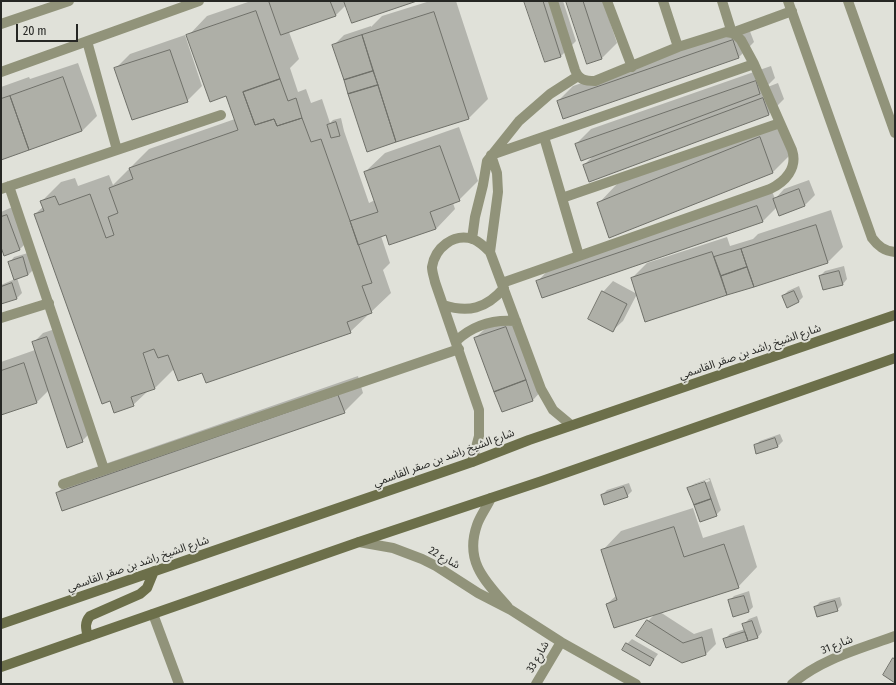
<!DOCTYPE html>
<html>
<head>
<meta charset="utf-8">
<style>
	body { margin:0 }
	#map { position:relative; width:896px; height:685px; overflow:hidden; background:#e0e1d9; font-family:"Fira Sans Condensed",sans-serif }
	canvas { display:block }
	.frame { position:absolute; inset:0; border:2px solid #262724; pointer-events:none }
	.scale { position:absolute; left:16px; top:24px; width:62px; height:18px; box-sizing:border-box; border:2px solid #262724; border-top:0; padding-left:5px; font-size:12px; line-height:14px; white-space:nowrap; color:#262724; -webkit-text-stroke:3px #e0e1d9; paint-order:stroke }
</style>
</head>
<body>
<div id="map">
<canvas width="896" height="685"></canvas>
<div class="frame"></div>
<div class="scale">20 m</div>
</div>
<script>
const ctx = document.querySelector('canvas').getContext('2d');
ctx.lineJoin = 'round';
function fillPath(path, color) {
  ctx.fillStyle = color;
  ctx.fill(path, 'evenodd');
}
function stroke(path, color, width, dash) {
  ctx.strokeStyle = color;
  ctx.lineWidth = width;
  ctx.lineCap = dash ? 'butt' : 'round';
  ctx.setLineDash(dash || []);
  ctx.stroke(path);
}
function drawText(font, color, halo, rows, align = 'center') {
  ctx.font = font + ' "Fira Sans Condensed","Noto Sans Arabic",sans-serif';
  ctx.lineWidth = 4;
  ctx.setLineDash([]);
  ctx.textBaseline = 'middle';
  ctx.strokeStyle = halo;
  ctx.fillStyle = color;
  for (const [text, x, y, turn = 0] of rows) {
    ctx.save();
    ctx.translate(x, y);
    ctx.rotate((+turn || 0) * Math.PI / 180);
    ctx.textAlign = isNaN(turn) ? turn : align;
    if (halo) ctx.strokeText(text, 0, 0);
    ctx.fillText(text, 0, 0);
    ctx.restore();
  }
}
const shadow = new Path2D(`
	M251,1H414L346,5L335,16L289,32L299,59L290,68L298,92L306,89L311,103L322,99L330,123L333,120L341,118L344,131L369,203L375,200L365,172L385,153L459,127L478,181L459,200L453,203L455,209L436,229L387,234L381,236L390,263L383,270L391,293L350,332L202,372L174,369L155,388L148,391L133,405L35,214L43,207L41,202L61,182L75,178L78,186L109,175L113,185L149,149L235,119L226,95L188,36L207,16Z
	M430,1H456L488,99L468,119L367,150L334,45L344,35L371,26V27L382,16Z
	M525,1H563L576,41L561,56L545,61Z
	M567,1H603L617,43L602,58Z
	M748,26L754,42L739,57L558,101L573,86Z
	M185,35L202,86L187,101L115,69L130,54Z
	M78,63L97,116L82,131L1,159V87L29,77L30,79Z
	M771,66L775,78L765,88L778,83L784,99L769,114L584,165L594,155L576,144L591,129Z
	M780,119L792,153L773,172L598,204L617,184Z
	M809,180L815,195L805,205L780,215L777,207L763,221L537,282L552,266L772,191L775,199L784,189Z
	M17,205L30,239L20,249L1,244V212Z
	M831,210L843,247L828,262L726,294L632,278L647,263L727,237L730,246L753,239L758,234Z
	M28,253L33,270L28,275L17,278L22,293L17,298L1,301V285L15,279L10,262L14,257Z
	M844,266L847,279L843,284L820,276L825,271Z
	M613,281L637,294L623,321L612,331L589,319L603,292Z
	M799,286L803,297L798,302L783,296L788,291Z
	M516,317L543,389L533,400L502,411L475,338L486,328Z
	M58,328L92,431L82,441L49,390L37,402L1,414V362L35,350L33,343L43,333Z
	M358,376L363,393L344,412L57,493L76,474Z
	M780,434L783,441L778,446H755L760,441Z
	M710,478L721,510L716,515L689,488L694,484ZM709,479L710,481L693,487V485Z
	M629,483L632,491L627,496L602,495L607,490Z
	M693,508L703,538L744,525L757,567L738,587L660,612L694,634L712,628L716,644L706,654L683,662L648,621L656,613L607,604L617,595L602,551L621,531Z
	M749,591L753,607L748,612L729,601L734,596Z
	M840,597L842,605L837,610L815,607L820,602Z
	M757,616L762,632L758,637L727,647L725,639L730,634L745,629L744,624L749,619Z
	M632,639L658,654L650,665L627,644Z`);
const building = new Path2D(`
	M269,1H330L336,16L281,35Z
	M344,1H417L352,23Z
	M524,1H543L561,57L545,62Z
	M566,1H583L602,59L587,64Z
	M256,11L280,79L243,92L255,125L274,119L277,126L302,118L311,142L321,139L372,283L362,286L372,313L347,322L351,333L206,383L202,373L178,381L168,355L158,358L154,349L143,353L155,389L131,397L134,406L114,413L110,401L102,404L34,214L44,211L40,201L55,196L59,205L90,194L106,238L114,235L108,217L118,213L109,188L133,179L129,168L238,130L226,96L210,102L186,35Z
	M434,12L469,119L396,142L362,35Z
	M362,35L373,71L344,80L332,45Z
	M733,40L739,58L563,119L557,101Z
	M170,50L188,102L132,120L114,68Z
	M373,71L378,85L348,94L344,80Z
	M63,77L82,131L29,150L10,96Z
	M280,79L288,101L296,98L302,118L277,126L274,119L255,125L243,92Z
	M756,81L760,94L581,161L575,144Z
	M378,85L396,142L367,152L348,94Z
	M10,96L29,150L1,160V99Z
	M763,98L769,115L589,182L583,165Z
	M336,122L340,136L331,138L327,125Z
	M760,137L773,173L609,238L597,203Z
	M440,146L460,201L430,212L436,229L389,245L386,235L358,245L350,221L378,212L364,172Z
	M799,189L805,206L779,216L773,199Z
	M757,206L763,222L542,298L536,281Z
	M7,215L20,250L4,256L1,247V217Z
	M816,225L828,263L754,287L741,249Z
	M741,249L747,267L721,276L714,257Z
	M712,252L727,295L645,322L631,278Z
	M23,257L28,275L14,280L8,262Z
	M747,267L754,287L727,295L721,276Z
	M839,271L843,285L823,290L819,276Z
	M12,283L17,299L1,304V287Z
	M602,291L627,304L613,332L588,319Z
	M794,291L799,302L787,308L782,296Z
	M506,327L526,380L494,392L474,338Z
	M47,337L83,442L67,448L32,342Z
	M24,363L37,403L1,415V371Z
	M526,380L533,401L502,412L494,392Z
	M338,395L345,413L62,511L56,493Z
	M775,438L778,447L756,454L754,445Z
	M705,482L711,499L694,505L687,488Z
	M624,487L628,497L604,505L601,495Z
	M711,499L717,516L700,522L694,505Z
	M674,527L684,557L724,544L739,588L614,628L606,604L617,600L601,550Z
	M744,596L749,612L733,617L728,600Z
	M835,601L838,611L817,617L814,607Z
	M647,620L683,643L702,637L706,655L682,663L636,636Z
	M752,621L758,638L748,641L742,624Z
	M745,632L748,641L726,648L723,639Z
	M626,643L654,659L650,666L622,650Z
	M893,658L895,659V683L883,675Z`);
const lane = new Path2D(`
	M607,1L632,67
	M663,1L678,47
	M722,1L732,33L792,11
	M788,1L872,238C878,246 884,251 895,252
	M848,1L895,133
	M87,41L117,150
	M1,72L199,1
	M544,137L579,256
	M491,155L754,64
	M9,186L104,469
	M1,189L221,115
	M562,198L780,123
	M472,239L475,217L483,185L487,161L519,121L550,94L578,76
	M490,252L498,192L497,173L491,155
	M502,283L770,189C785,182 798,168 792,150L754,64L741,40L737,36L732,33L726,32L678,47L595,81C585,81 579,80 575,70L553,1
	M443,305C468,313 486,309 504,288
	M1,318L49,303
	M456,341C473,325 492,319 516,321
	M472,462L479,436V410L435,282C434,277 432,272 432,267C435,248 453,233 473,239C480,242 485,247 490,252L541,389L553,410L571,425
	M63,484L459,349
	M153,614L179,684`);
const street = new Path2D(`
	M1,24L69,1
	M491,498C487,507 480,516 477,525C464,562 486,582 508,607
	M359,542L393,548L422,559L436,566L478,593L511,610L561,642L636,684
	M536,684L561,642
	M792,684C821,659 859,649 895,636`);
const secondary = new Path2D(`
	M1,624L472,462L529,440L895,315
	M88,637C86,629 84,623 90,616L140,594L147,588L154,571
	M1,667L359,542L542,481L895,358`);
const streetNames = [
	["شارع الشيخ راشد بن صقر القاسمي",750,352,-19],
	["شارع الشيخ راشد بن صقر القاسمي",444,458,-20],
	["شارع 22",444,558,29],
	["شارع الشيخ راشد بن صقر القاسمي",138,564,-19],
	["شارع 31",837,645,-22],
	["شارع 33",538,657,-60]
];
fillPath(shadow, '#0003');
fillPath(building, '#aeafa7');
stroke(building, '#6f7069', 1);
stroke(lane, '#91937a', 10);
stroke(street, '#91937a', 10);
stroke(secondary, '#6c6f4a', 10);
drawText('11px', '#262724', '#e0e1d9', streetNames);
</script>
</body>
</html>
